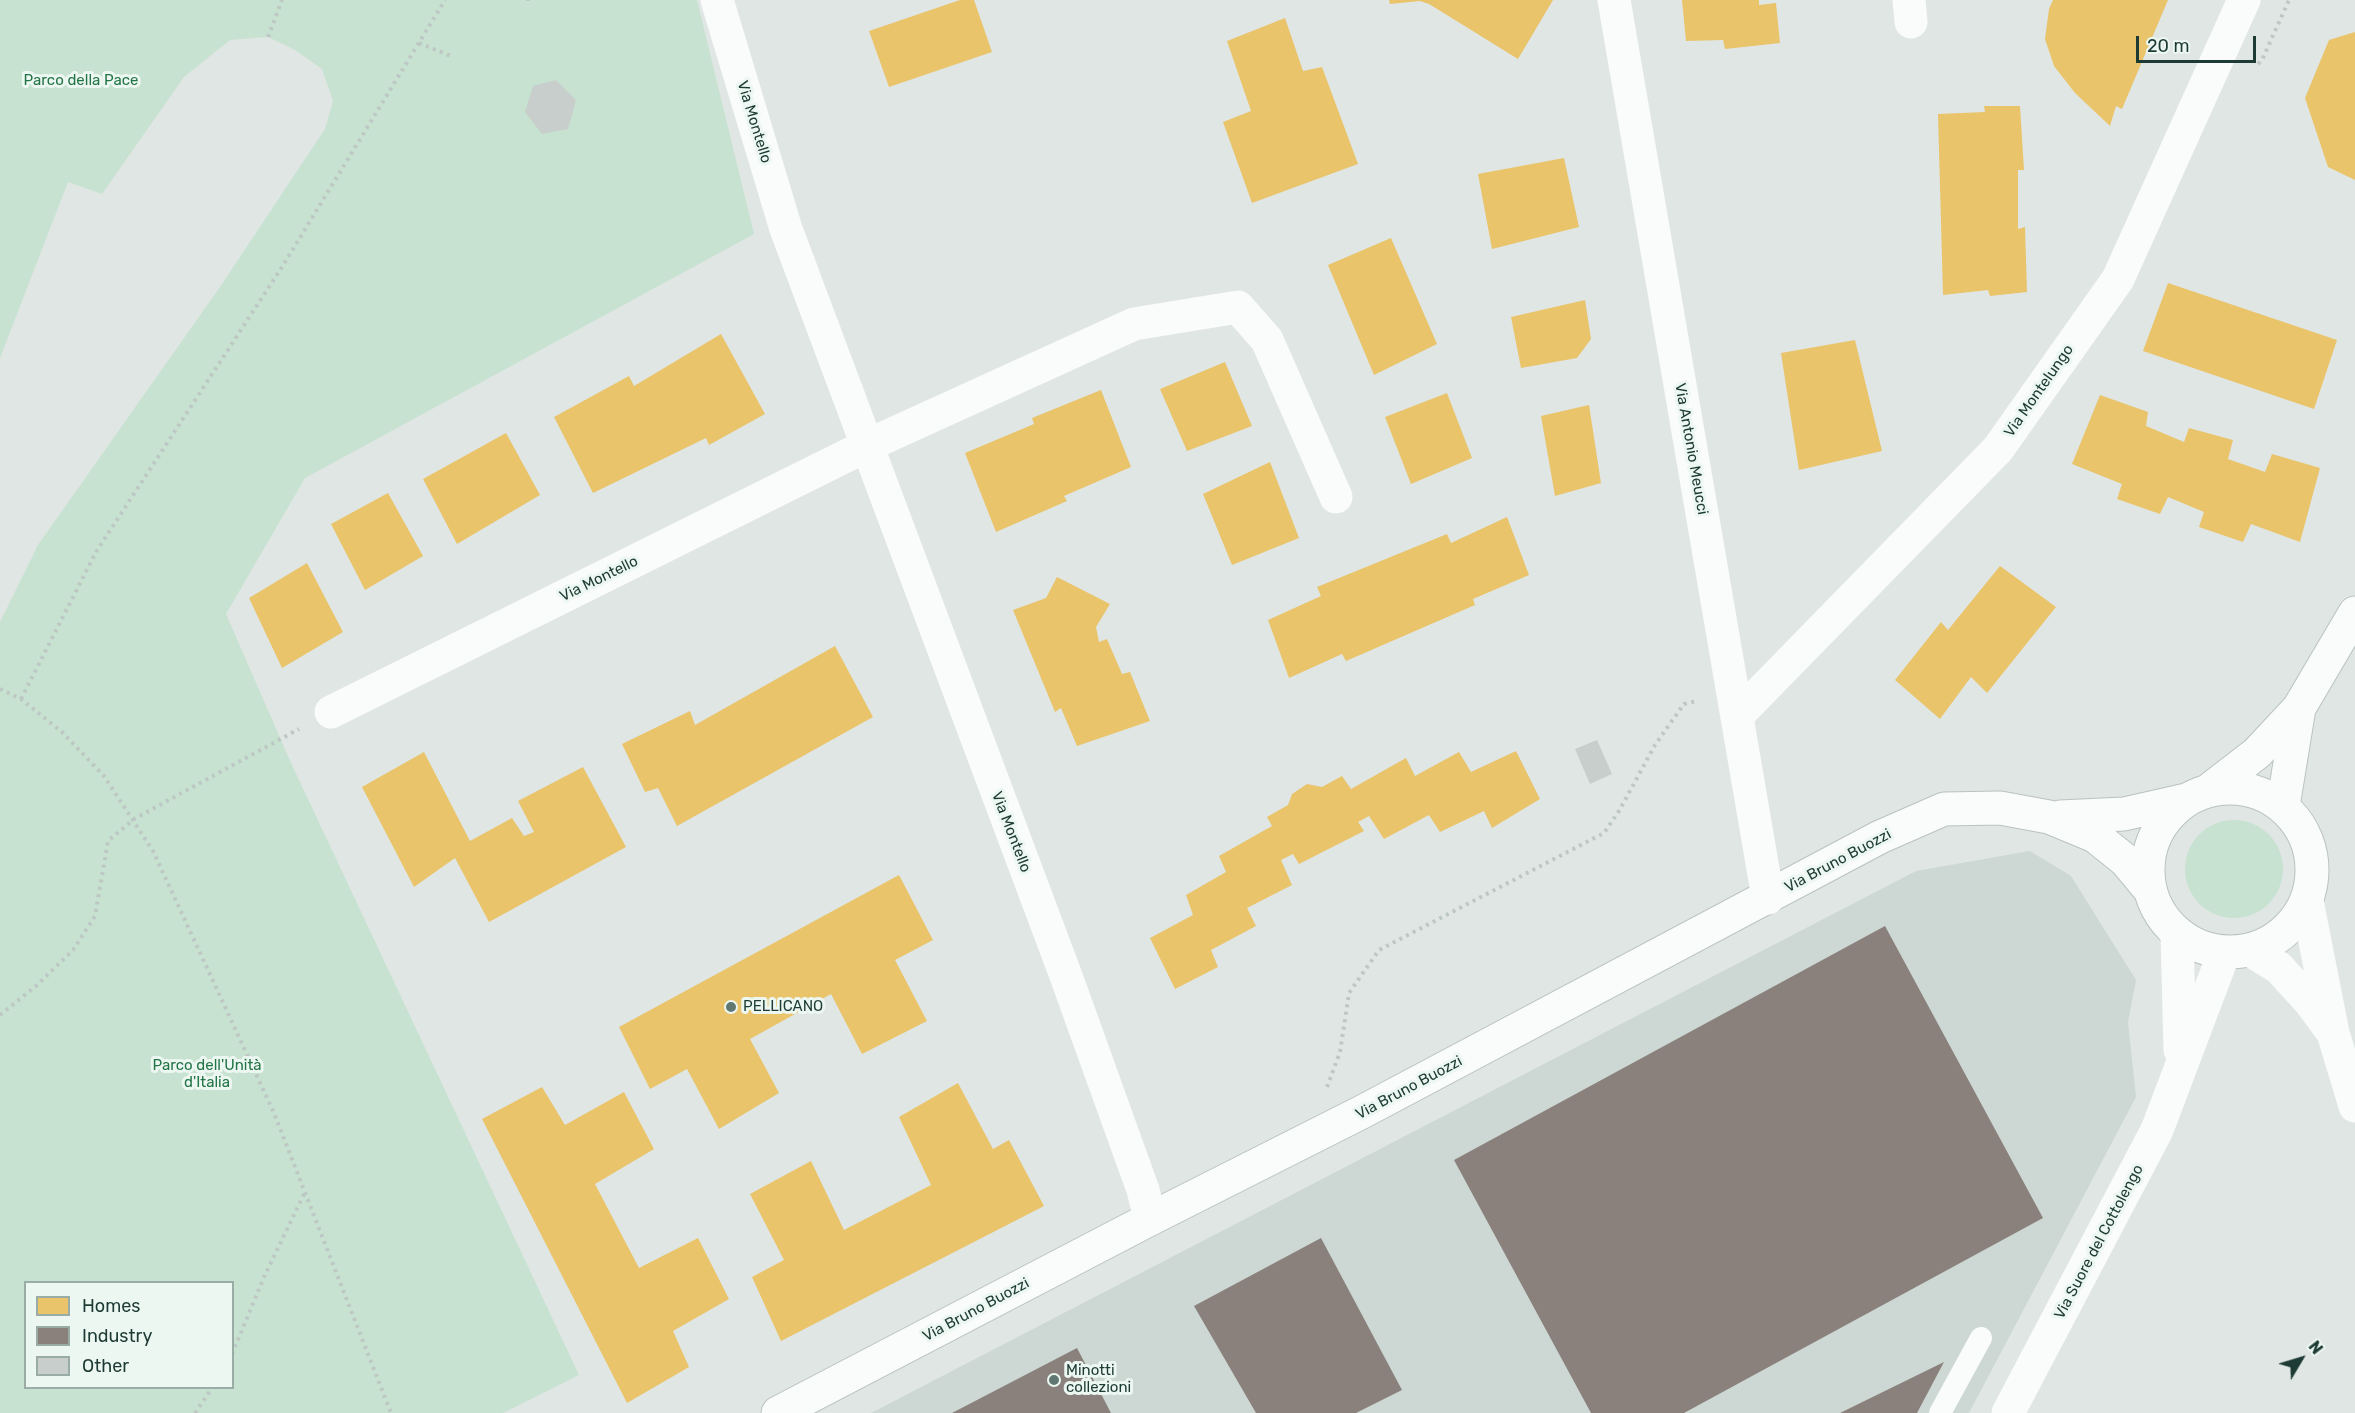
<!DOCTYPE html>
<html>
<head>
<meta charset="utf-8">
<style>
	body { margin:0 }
	#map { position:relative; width:2355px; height:1413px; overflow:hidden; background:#e0e6e4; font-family:Rubik,sans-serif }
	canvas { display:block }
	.legend { position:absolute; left:24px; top:1281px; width:210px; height:108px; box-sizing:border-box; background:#edf7f2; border:2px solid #9aaca6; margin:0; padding:8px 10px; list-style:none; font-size:18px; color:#1d3b34 }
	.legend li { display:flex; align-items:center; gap:12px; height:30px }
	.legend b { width:30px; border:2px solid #9aaca6 }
	.north { position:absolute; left:2271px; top:1329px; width:60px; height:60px; -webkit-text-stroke:4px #edf7f2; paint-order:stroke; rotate:52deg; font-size:16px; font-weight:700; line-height:24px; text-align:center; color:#1d3b34 }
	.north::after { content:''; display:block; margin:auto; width:21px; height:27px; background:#1d3b34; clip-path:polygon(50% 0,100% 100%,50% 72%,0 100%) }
	.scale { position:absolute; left:2136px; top:36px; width:120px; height:27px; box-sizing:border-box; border:3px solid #1d3b34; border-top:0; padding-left:8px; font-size:18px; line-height:21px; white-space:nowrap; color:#1d3b34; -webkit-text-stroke:4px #edf7f2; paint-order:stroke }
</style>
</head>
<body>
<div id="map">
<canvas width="2355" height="1413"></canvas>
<ul class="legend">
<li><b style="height:16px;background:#e9c46a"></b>Homes</li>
<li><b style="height:16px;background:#8a817c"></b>Industry</li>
<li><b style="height:16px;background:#c7cecb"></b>Other</li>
</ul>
<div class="north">N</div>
<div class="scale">20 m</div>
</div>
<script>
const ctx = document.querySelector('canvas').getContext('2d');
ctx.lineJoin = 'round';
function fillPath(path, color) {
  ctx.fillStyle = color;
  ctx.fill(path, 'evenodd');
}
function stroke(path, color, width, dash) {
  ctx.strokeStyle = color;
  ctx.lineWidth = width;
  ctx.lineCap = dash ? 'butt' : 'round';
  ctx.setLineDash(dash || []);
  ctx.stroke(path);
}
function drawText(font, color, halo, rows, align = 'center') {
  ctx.font = font + ' Rubik,sans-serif';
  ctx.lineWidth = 6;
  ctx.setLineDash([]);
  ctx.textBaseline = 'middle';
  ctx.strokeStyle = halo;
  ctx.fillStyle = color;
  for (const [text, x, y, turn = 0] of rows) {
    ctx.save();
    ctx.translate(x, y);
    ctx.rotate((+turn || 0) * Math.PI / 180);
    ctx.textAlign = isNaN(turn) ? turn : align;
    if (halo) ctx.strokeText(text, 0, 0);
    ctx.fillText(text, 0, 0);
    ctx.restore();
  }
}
const built = new Path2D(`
	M2030,851L2071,876L2136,980L2128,1022L2136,1097L1969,1413H871L1916,871Z`);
const green = new Path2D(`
	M0,0H697L754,234L305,478L226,614L291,763L579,1375L503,1413H0V622L38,545L220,287L325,129L333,101L322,69L295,50L268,37L230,40L184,77L102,194L68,182L0,358ZM26,1282H232V1388H26Z
	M2185 869a49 49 0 1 1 98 0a49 49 0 1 1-98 0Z`);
const homes = new Path2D(`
	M960,0H974L992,52L889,87L869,31Z
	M1389,0H1553L1518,59L1429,4L1420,1L1390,4Z
	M1682,0H1759V5L1776,3L1780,43L1725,49L1723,40L1686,41Z
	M2053,0H2168L2122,109L2116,106L2110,126L2075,93L2054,66L2045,39L2049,9Z
	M1285,18L1303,71L1322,67L1358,164L1252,203L1223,122L1251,111L1227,41Z
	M2355,32V180L2328,167L2305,98L2329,40Z
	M1984,106H2020L2024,170H2018V229L2025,227L2027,292L1990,296L1988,290L1943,295L1938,114L1985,112Z
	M1564,158L1579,227L1492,249L1478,174Z
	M1391,238L1437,344L1374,375L1328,265Z
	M2168,283L2337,340L2314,409L2143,351Z
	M1585,300L1591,339L1577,358L1521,368L1511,317Z
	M721,334L765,414L709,445L706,438L593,493L554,417L629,376L634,386Z
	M1855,340L1882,451L1799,470L1781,353Z
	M1225,362L1252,426L1187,451L1160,389Z
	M1101,390L1131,467L1064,496L1067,501L996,532L965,453L1034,424L1032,418Z
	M1447,393L1472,458L1411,484L1385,417Z
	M2100,395L2148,412L2146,426L2184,442L2189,428L2233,440L2228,459L2265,472L2272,454L2320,468L2300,542L2251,524L2243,542L2199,527L2204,512L2168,497L2160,514L2117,499L2122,484L2072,464Z
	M1589,405L1601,483L1555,496L1541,416Z
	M506,433L540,495L457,544L423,479Z
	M1270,462L1299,538L1232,565L1203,494Z
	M388,493L423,556L365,590L331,524Z
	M1507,517L1529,575L1473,599L1475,605L1346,661L1342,654L1289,678L1268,620L1321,596L1317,587L1447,534L1451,543Z
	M307,563L343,632L282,668L249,598Z
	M2000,566L2056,607L1987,693L1971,677L1940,719L1895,680L1941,622L1948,630Z
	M1057,577L1110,604L1096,627L1099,642L1107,639L1122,674L1130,672L1150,721L1077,746L1061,708L1055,712L1013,610L1046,598Z
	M835,646L873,717L677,826L658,788L645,792L622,744L690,711L695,725Z
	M1516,751L1540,799L1492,828L1484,811L1440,832L1429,815L1384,839L1369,816L1358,822L1364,831L1299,864L1293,854L1281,860L1292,885L1247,908L1256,926L1211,950L1218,967L1175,989L1150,938L1193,915L1186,895L1226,872L1219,856L1272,826L1267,817L1288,805L1292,794L1307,784L1322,787L1342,776L1351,789L1406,758L1415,776L1459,752L1471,772Z
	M424,752L470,841L512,818L524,836L534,832L518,801L583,767L626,847L489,922L455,858L414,887L362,787Z
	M899,875L933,940L895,960L927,1021L862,1054L831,994L750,1039L779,1093L719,1129L687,1069L650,1089L619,1027Z
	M958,1083L993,1149L1009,1140L1044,1206L781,1341L752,1277L784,1260L750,1194L811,1161L844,1230L931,1185L899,1117Z
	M542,1087L565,1125L624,1092L654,1149L595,1184L639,1268L698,1238L729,1299L673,1331L689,1367L627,1403L482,1119Z`);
const industry = new Path2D(`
	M1885,926L2043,1218L1684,1413H1591L1454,1160Z
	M1321,1238L1402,1390L1356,1413H1256L1194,1306Z
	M1077,1348L1111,1413H952Z
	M1944,1362L1917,1413H1840Z`);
const building = new Path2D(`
	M556,80L576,100L568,129L542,134L525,112L533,86Z
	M1597,740L1612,774L1590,784L1575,749Z`);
const path = new Path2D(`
	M528,0V1
	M268,37L282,0
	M419,43L451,56
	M2258,64L2262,60L2289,0
	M0,689L21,699L63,733L104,776L153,851L274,1113L391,1413
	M21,699L96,552L282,267L445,0
	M0,1015L36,986L73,950L95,916L108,841L134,819L299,729
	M1327,1087L1340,1052L1349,993L1379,950L1604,833L1619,811L1655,745L1684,704L1697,701
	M232,1354L264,1277L305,1192
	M195,1413L212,1388`);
const lane = new Path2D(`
	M1940,1413L1981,1338`);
const street = new Path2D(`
	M717,0L786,229L1066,976L1143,1190L1150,1219
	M1614,0L1768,898
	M1909,0L1911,22
	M331,712L866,446L1134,324L1238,307L1267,340L1336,497
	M1737,716L1998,449L2118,279L2244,0
	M2307,901L2333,1033L2355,1106
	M2177,934L2180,1050
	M2250,950L2279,968L2310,1002L2330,1029
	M2008,1413L2157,1130L2224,953`);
const secondary = new Path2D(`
	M2148 870a82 82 0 1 1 164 0a82 82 0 1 1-164 0Z
	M2209,790L2257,753L2299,708L2355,613
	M2283,806L2299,708
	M2060,817L2124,814L2186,800
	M778,1413L1150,1219L1362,1112L1880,837L1944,809L2000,808L2049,817L2095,836L2125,860L2150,890`);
const markers = [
	[731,1007,6,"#617772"],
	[1054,1380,6,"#617772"]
];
const parkNames = [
	["Parco della Pace",81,81],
	["Parco dell'Unità",207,1066],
	["d'Italia",207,1083]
];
const streetNames = [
	["Via Montello",754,122,73],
	["Via Montelungo",2039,391,-55],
	["Via Antonio Meucci",1691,449,80],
	["Via Montello",599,579,-26],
	["Via Montello",1011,832,69],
	["Via Bruno Buozzi",1838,861,-28],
	["Via Bruno Buozzi",1409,1088,-28],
	["Via Suore del Cottolengo",2099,1242,-62],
	["Via Bruno Buozzi",976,1310,-28]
];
const poiNames = [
	["PELLICANO",743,1007],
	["Minotti",1066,1371],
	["collezioni",1066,1388]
];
fillPath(built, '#cdd8d4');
fillPath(green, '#c7e2d0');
fillPath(homes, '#e9c46a');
fillPath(industry, '#8a817c');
fillPath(building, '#c7cecb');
stroke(secondary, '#b8c3c0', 35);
stroke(path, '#bdc8c5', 4, [3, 4.5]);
stroke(lane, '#fafbfb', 22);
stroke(street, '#fafbfb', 33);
stroke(secondary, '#fafbfb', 33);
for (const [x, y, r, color] of markers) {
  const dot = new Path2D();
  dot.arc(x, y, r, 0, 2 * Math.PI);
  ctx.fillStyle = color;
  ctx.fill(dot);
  stroke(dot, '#edf7f2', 2);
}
drawText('15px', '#237546', '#edf7f2', parkNames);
drawText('15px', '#1d3b34', '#edf7f2', streetNames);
drawText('15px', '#1d3b34', '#edf7f2', poiNames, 'left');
</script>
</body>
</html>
